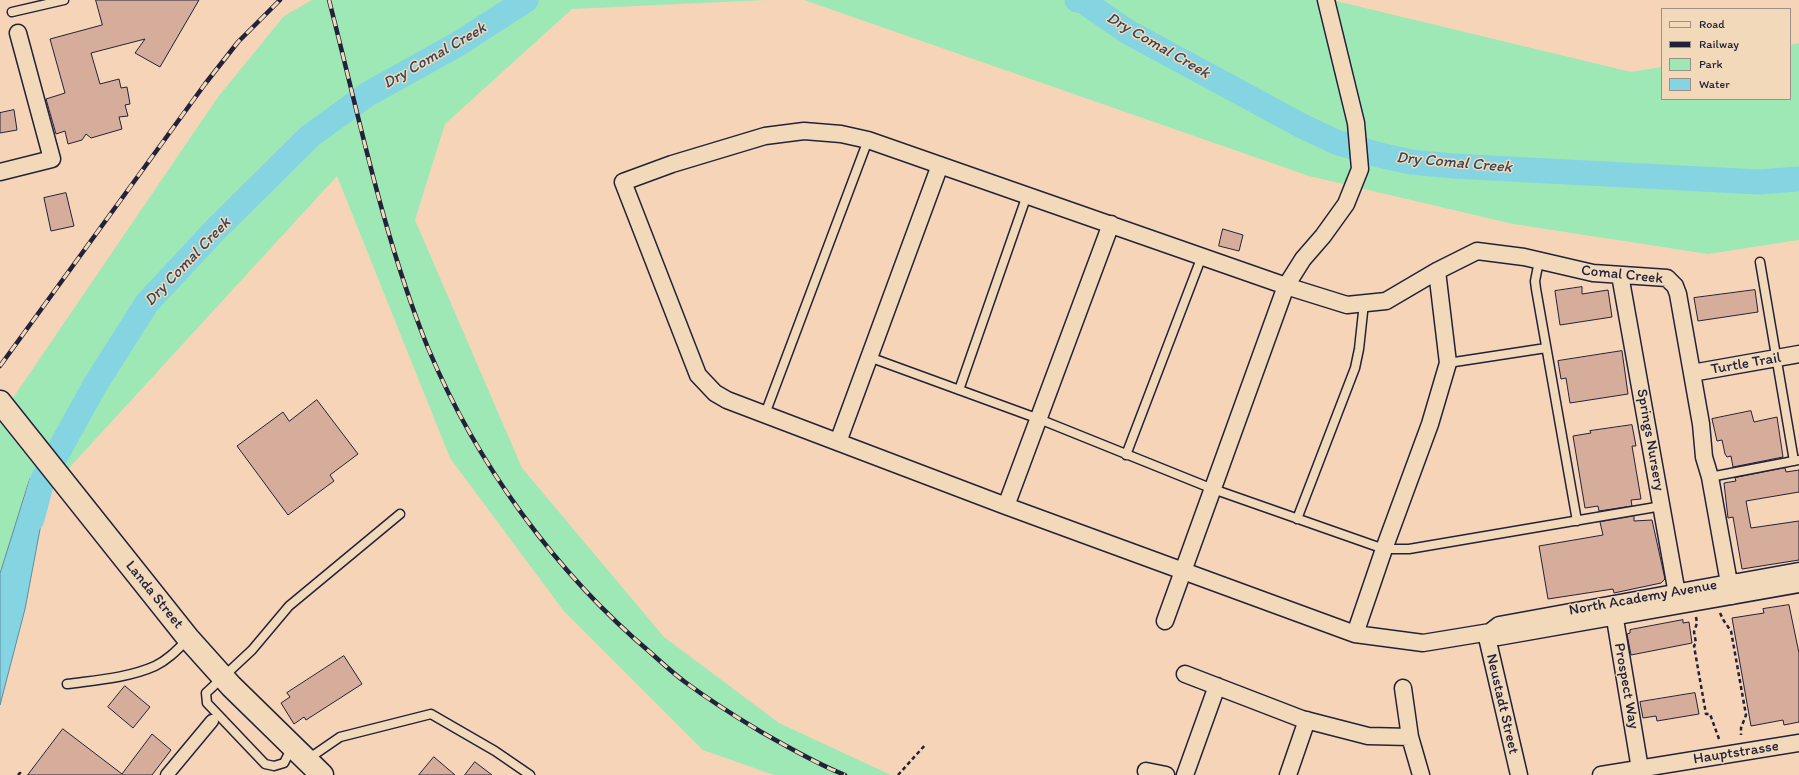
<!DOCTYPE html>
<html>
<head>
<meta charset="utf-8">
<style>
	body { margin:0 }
	#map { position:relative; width:1799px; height:775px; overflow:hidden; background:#f6d4b7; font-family:Itim,sans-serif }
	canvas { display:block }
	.legend { position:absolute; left:1661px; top:8px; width:130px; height:92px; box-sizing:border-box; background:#f2d9ba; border:1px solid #9f9087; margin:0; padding:5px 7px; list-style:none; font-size:12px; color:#22223b }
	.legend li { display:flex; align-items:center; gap:8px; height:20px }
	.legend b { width:20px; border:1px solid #9f9087 }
</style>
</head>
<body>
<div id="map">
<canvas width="1799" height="775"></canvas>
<ul class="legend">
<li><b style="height:5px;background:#f2d9ba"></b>Road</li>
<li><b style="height:5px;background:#22223b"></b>Railway</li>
<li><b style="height:11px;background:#9ee8b6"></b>Park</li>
<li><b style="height:11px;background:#85d4e2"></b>Water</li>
</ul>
</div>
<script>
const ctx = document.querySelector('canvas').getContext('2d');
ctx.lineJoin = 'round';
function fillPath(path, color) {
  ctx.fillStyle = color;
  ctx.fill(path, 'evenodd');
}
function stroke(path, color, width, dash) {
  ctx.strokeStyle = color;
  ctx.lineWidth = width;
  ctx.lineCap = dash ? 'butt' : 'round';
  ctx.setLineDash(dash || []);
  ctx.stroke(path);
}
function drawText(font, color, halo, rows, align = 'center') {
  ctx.font = font + ' Itim,sans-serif';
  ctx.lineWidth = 3;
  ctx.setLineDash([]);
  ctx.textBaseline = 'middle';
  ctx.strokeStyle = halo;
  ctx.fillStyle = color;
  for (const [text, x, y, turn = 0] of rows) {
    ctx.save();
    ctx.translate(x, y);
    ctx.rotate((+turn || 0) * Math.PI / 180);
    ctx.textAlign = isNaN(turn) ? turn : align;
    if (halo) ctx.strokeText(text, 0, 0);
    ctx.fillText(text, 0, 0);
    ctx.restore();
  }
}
const green = new Path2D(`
	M312,0H766L572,9L445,124L415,220L522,468L664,637L779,723L891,775H774L703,750L563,610L450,458L337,176L47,492L29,479L0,574V417L218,97L284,16Z
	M804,0H1332L1631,72L1662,67V99H1790V45L1799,43V240L1708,254L1513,224L1309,176Z`);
const water = new Path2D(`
	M30,479L47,492L25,609L0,705V574Z`);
const river = new Path2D(`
	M1077,0L1083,1L1128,32L1302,126L1336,142L1379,155L1411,162L1453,166L1759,182L1799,179
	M32,519L42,481L95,385L147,303L215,230L310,136L368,94L458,44L526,0`);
const building = new Path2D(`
	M96,0H199L160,67L135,53L145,39L91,53L100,84L119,79L121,88L127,87L130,104L125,105L128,116L119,117L122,129L91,138L86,134L82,140L68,144L65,131L56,134L46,99L65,93L50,39L102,25Z
	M14,110L17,130L0,133V113Z
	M66,193L74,226L51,231L44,198Z
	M1223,229L1243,235L1239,251L1219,246Z
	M1582,287V294L1608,290L1612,317L1560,325L1555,291Z
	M1755,290L1758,312L1698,321L1694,298Z
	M1622,351L1628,394L1570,403L1566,378L1561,379L1558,361Z
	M317,400L358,454L330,475L334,481L288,515L237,446L283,412L289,421Z
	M1751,411L1754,422L1777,417L1783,457L1733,467L1731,456L1727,457L1725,454L1722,440L1717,441L1712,419Z
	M1632,425L1636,446H1632L1641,499L1631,500L1632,506L1599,511L1598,506L1585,508L1573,436L1591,433L1590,431Z
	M1785,468L1786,472L1799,470V492L1746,501L1751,528L1799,521V560L1742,569L1733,517L1728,518L1724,483L1736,481L1735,478Z
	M1634,516V521L1652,520L1665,579L1661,583L1614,593L1613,589L1548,599L1539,546L1603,535L1600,522Z
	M1789,605L1799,653V722L1784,725L1783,720L1751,726L1732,618L1764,613L1763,609Z
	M1683,620V623L1689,622L1692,643L1631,655L1627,634L1630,633V630Z
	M344,656L362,684L306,720L304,717L294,724L281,703L290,697L287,693Z
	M125,686L150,707L133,728L108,707Z
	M1695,693L1699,714L1657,721L1656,716L1643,718L1640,702Z
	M63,729L122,774L152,734L171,750L152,775H28Z
	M434,757L455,775H419Z
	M475,762L492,775H465Z`);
const path = new Path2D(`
	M1720,613L1724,621L1731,631L1746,715L1741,728V735
	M1696,617L1697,623L1694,632L1696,643L1694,646L1706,714H1710L1719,739
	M18,775L20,773L22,775
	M898,775L926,744`);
const service = new Path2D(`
	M12,12L64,0
	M1539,261L1535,281L1536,289L1577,521
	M1760,262L1794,461
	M869,357L1039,419L1213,489L1384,549H1409L1662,506
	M1448,363L1546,348
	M959,390L1027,195
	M765,414L868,140
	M1126,455L1202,256
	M1710,477L1799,460
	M1297,519L1355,368L1359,349L1364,303
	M67,684C96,680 128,678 155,666C168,660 178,649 188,639
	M292,747L284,763L274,766L265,764L207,703L206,693L252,650L289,606L400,514
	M308,759L340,737L431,714L495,751L530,775`);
const pedestrian = new Path2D(`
	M167,775L212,721`);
const minor = new Path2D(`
	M0,172L52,159L18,33
	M1620,275L1679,605
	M1692,373L1799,354
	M838,442L940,165
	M1006,506L1111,224
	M1732,596L1729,583L1710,477L1704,457L1701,424L1678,294L1675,286L1667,278L1593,273L1524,257L1477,251L1437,271L1386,301L1347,305L1286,286L868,140L841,134L804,131L765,136L672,164L623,182L698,375L715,393L727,400L1006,506L1355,634L1423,643L1490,632L1499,625L1729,583L1738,582L1799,571
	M1613,607L1640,769
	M1165,621L1286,286L1303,259L1323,236L1346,204L1360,169L1356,123L1326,0
	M1490,632L1498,637L1799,584
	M1486,633L1519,775
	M1355,634L1384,549L1430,424L1448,363L1437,271
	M1185,674L1302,719L1368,736L1410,737L1421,775
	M1403,688L1410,737
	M1146,771L1166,775
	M1185,775L1217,686
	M1288,775L1307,720
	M1601,775L1799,743`);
const secondary = new Path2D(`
	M0,402L188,638L231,686L322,775`);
const rail = new Path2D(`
	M329,0C359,116 383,237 428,348C476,463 556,573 651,653C662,663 673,673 685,682C708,699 733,715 758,730C786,746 815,763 845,775
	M0,366L205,84L238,42L280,0`);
const streetNames = [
	["Comal Creek",1622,275,6],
	["Turtle Trail",1746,364,-10],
	["Springs Nursery",1650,440,80],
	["Landa Street",154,595,51],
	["North Academy Avenue",1643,598,-10],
	["Prospect Way",1626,686,80],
	["Neustadt Street",1502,704,77],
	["Hauptstrasse",1736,753,-9]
];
const waterNames = [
	["Dry Comal Creek",1158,46,30],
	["Dry Comal Creek",435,56,-30],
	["Dry Comal Creek",1454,163,5],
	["Dry Comal Creek",188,262,-46]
];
fillPath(green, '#9ee8b6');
fillPath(water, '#85d4e2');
stroke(water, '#5d8d9f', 1);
stroke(river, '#85d4e2', 25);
fillPath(building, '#d6ac9a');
stroke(building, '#22223b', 1);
stroke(service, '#22223b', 11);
stroke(pedestrian, '#22223b', 15);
stroke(minor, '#22223b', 19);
stroke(secondary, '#22223b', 25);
stroke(path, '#22223b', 2.5, [4, 3]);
stroke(service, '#f2d9ba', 8);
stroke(pedestrian, '#f2d9ba', 12);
stroke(minor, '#f2d9ba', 16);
stroke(secondary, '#f2d9ba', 22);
stroke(rail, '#22223b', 4.5);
stroke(rail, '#f2d9ba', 3, [9]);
drawText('15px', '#22223b', '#f2d9ba', streetNames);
drawText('italic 16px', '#36465c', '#f2d9ba', waterNames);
</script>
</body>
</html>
